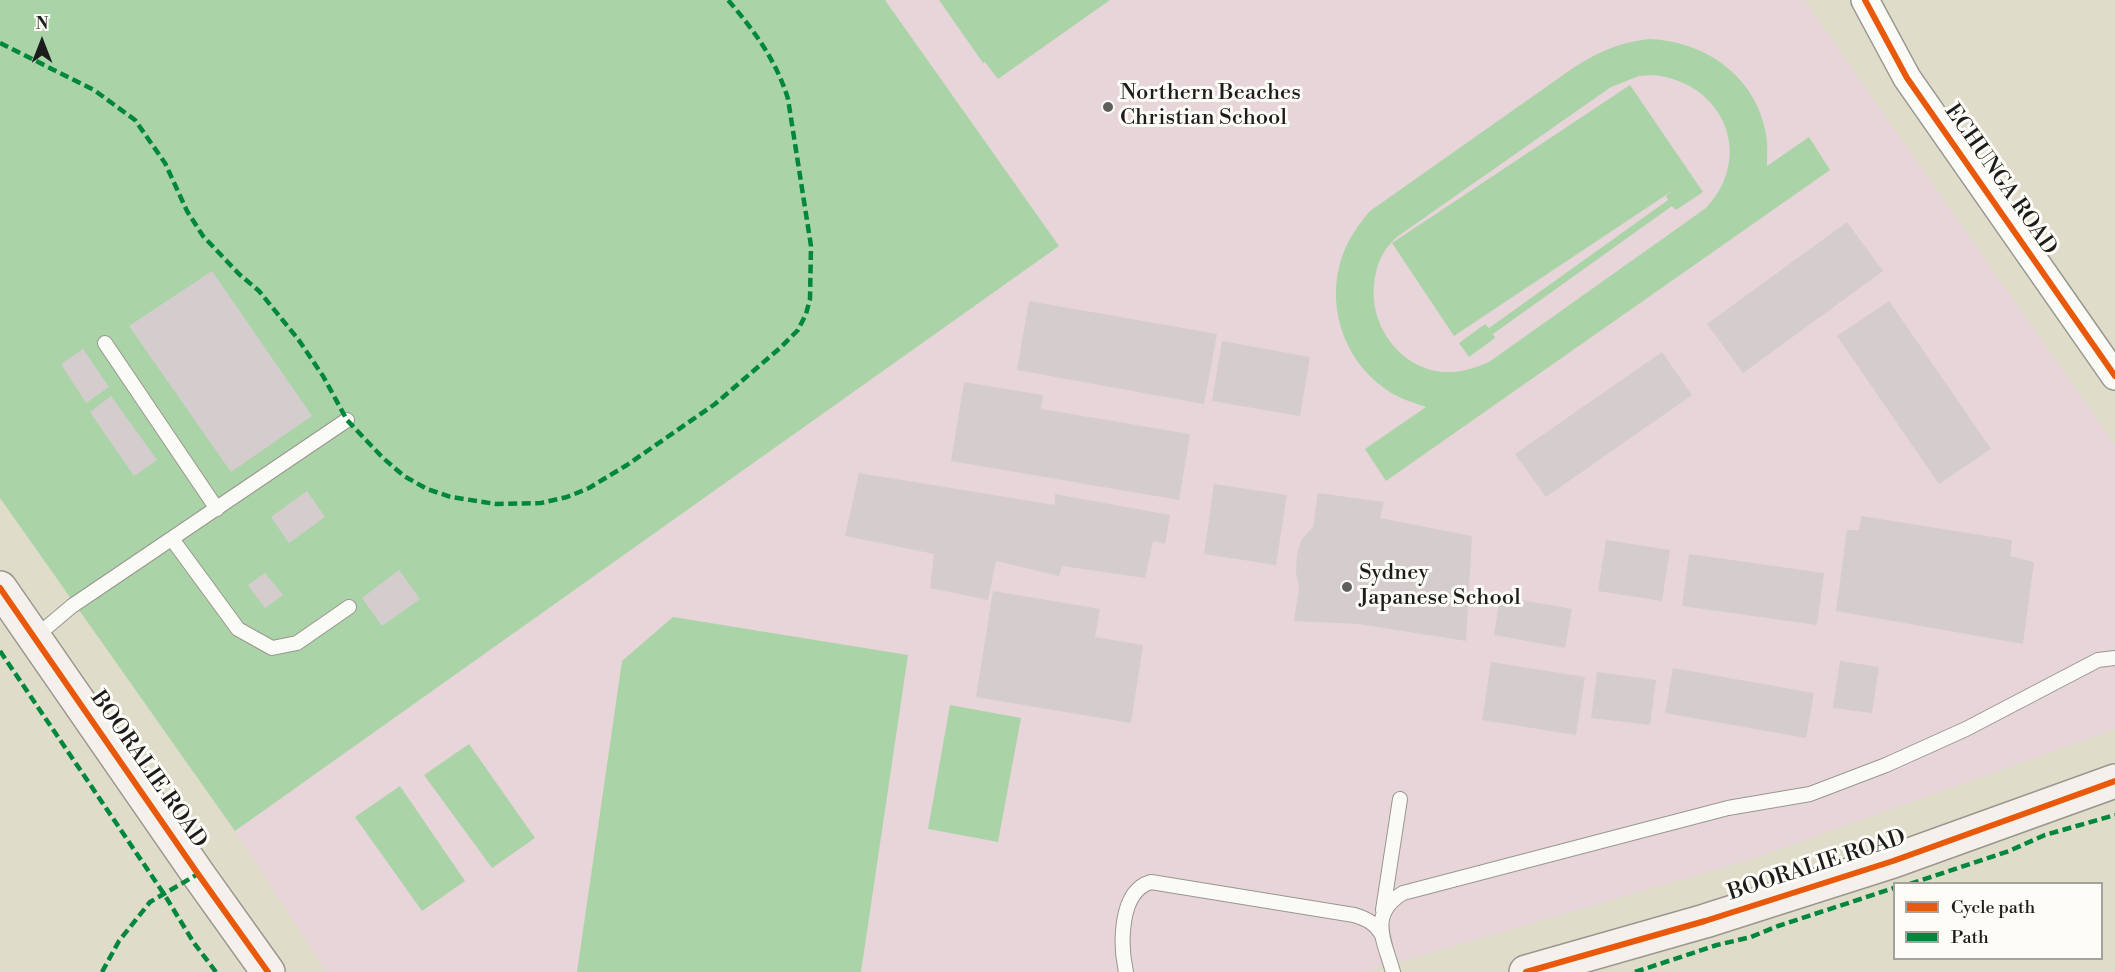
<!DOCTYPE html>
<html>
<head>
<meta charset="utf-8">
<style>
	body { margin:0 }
	#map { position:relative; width:2115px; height:972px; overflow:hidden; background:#e0dcca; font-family:"Libre Bodoni",serif }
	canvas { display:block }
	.legend { position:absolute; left:1893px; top:882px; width:210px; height:78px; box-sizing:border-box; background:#fdfcf7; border:2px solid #a3a29f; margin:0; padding:8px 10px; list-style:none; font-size:18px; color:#1c1c1c }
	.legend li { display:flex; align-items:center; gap:12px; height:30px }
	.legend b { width:30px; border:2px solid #a3a29f }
	.north { position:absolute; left:12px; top:12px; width:60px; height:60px; -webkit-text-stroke:4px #fdfcf7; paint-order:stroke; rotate:0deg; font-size:16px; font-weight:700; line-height:24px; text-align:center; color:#1c1c1c }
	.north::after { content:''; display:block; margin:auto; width:21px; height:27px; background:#1c1c1c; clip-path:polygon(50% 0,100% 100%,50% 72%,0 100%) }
</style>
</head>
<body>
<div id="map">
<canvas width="2115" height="972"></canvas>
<ul class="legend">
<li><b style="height:8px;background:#e8590c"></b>Cycle path</li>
<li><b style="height:8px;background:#00873e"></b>Path</li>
</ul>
<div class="north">N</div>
</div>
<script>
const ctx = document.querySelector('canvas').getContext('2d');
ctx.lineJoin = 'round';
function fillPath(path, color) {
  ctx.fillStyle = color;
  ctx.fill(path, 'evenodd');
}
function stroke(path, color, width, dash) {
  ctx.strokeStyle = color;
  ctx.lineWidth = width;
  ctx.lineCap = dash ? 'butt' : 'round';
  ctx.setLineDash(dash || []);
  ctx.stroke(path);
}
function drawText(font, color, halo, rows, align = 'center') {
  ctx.font = font + ' "Libre Bodoni",serif';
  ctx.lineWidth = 6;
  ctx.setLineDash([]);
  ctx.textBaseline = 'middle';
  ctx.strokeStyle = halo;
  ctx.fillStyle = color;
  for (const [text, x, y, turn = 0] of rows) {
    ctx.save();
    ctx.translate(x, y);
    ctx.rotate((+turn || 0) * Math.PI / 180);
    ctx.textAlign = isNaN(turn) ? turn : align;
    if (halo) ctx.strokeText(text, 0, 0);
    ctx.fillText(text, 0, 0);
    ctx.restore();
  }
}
const built = new Path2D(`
	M885,0H1804L2115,445V729L1752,859L1364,972H327L235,831L1059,246Z`);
const green = new Path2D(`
	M0,0H885L1059,246L235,831L0,498Z
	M939,0H1110L998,79L985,62L983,63Z
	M1649,39C1705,41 1756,76 1766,134C1768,144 1767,155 1767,166L1809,137L1830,170L1386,481L1365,449L1426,407C1412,402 1397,398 1384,388C1342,358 1325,302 1343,254C1349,238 1359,224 1370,211L1573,68C1600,51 1618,43 1649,39ZM1654,75C1724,83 1755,156 1706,208L1489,362C1475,368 1461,373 1445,372C1402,370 1370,327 1374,286C1375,271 1380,255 1390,244C1394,239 1399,235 1404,232L1611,87L1639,76Z
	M1630,85L1703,192L1676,210L1672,206L1493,334L1495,338L1469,357L1459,343L1485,324L1489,328L1668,200L1666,196L1675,189L1454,336L1392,243Z
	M673,617L908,655L861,972H577L622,661Z
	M950,705L1021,718L998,842L928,829Z
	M469,744L535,838L492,868L424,775Z
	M400,786L465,881L422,911L355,817Z`);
const building = new Path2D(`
	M1847,222L1883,271L1743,373L1707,324Z
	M212,271L312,416L231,472L129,326Z
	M1029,301L1217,334L1204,404L1017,370Z
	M1889,301L1991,449L1939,484L1837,336Z
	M1222,341L1310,357L1300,416L1212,401Z
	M83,349L109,387L86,403L61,364Z
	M1662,352L1692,395L1546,497L1515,454Z
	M964,382L1043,395L1041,409L1190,434L1179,500L951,461Z
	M111,396L157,460L134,476L90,412Z
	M859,473L1055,505V494L1170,515L1165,544L1153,541L1145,578L1062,566L1059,576L996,561L988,600L930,588L934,554L845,536Z
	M1214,484L1287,495L1276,565L1204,554Z
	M307,491L325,517L289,543L271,517Z
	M1318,493L1384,502L1380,518L1472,536L1466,641L1359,624L1294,621L1299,588L1296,573L1297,554L1302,539L1313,527Z
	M1861,516L2012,540L2010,556L2034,562L2023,644L1836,611L1847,530H1859Z
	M1606,540L1670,550L1662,601L1598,591Z
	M1689,554L1824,573L1817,625L1682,606Z
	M399,570L420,599L382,626L362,598Z
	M265,573L283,595L265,608L248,585Z
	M993,591L1100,609L1095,637L1143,645L1131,723L976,697Z
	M1500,596L1572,609L1565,648L1494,635Z
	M1840,661L1879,667L1872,713L1833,708Z
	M1491,662L1585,677L1576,735L1482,720Z
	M1673,668L1814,693L1806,738L1665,713Z
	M1597,672L1656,680L1650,725L1591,718Z`);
const lane = new Path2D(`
	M105,343L217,509
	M172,539L238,629L272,648L297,643L349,607
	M34,638L72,606L347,420
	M1383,910L1400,799
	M1126,972C1120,945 1119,891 1151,882L1354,915C1367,919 1375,923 1382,935
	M1393,972C1384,940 1368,914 1403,893L1728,808L1810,794L1886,765L1966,729L2098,660L2115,658`);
const street = new Path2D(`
	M1865,0L1907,78L2115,376`);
const secondary = new Path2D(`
	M0,588L198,874L268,972
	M1526,972L1705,921L1893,861L2115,781`);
const quiet = new Path2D(`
	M0,43L94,90L135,120L165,163L187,211L203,236L239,274L259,291L298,339L323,376L347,420L383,458L404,476L427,489L451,497L496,504L541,503L567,497L589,488L627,465L715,404L780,348L798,330L806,314L810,299L811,246L788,99C777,62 754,30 728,0
	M0,651L164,894L194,943L216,972
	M1910,884L2009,851L2045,835L2115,815
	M102,972L119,941L150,902L198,874
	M1635,972L1717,945L1751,937L1778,926L1894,888`);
const cycleway = new Path2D(`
	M1865,0L1907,78L2115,376
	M0,588L198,874L268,972
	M1526,972L1705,921L1893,861L2115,781`);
const markers = [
	[1108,107,6,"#615f59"],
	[1347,587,6,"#615f59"]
];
const poiNames = [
	["Northern Beaches",1120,94],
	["Christian School",1120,119],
	["Sydney",1359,574],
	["Japanese School",1359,599]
];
const streetNames = [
	["ECHUNGA ROAD",2000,180,55],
	["BOORALIE ROAD",148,770,55],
	["BOORALIE ROAD",1817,866,-18]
];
fillPath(built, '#e8d5da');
fillPath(green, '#aad4a8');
fillPath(building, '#d5ccce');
stroke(lane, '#99978d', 16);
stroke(street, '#99978d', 30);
stroke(secondary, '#99978d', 36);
stroke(lane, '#fafaf7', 14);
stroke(street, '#fafaf7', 27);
stroke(secondary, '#f4f1ec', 33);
stroke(quiet, '#00873e', 4.5, [9, 4.5]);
stroke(cycleway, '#e8590c', 6);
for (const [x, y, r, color] of markers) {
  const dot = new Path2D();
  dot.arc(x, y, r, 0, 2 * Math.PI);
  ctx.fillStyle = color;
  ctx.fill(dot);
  stroke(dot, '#fdfcf7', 2);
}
drawText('22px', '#1c1c1c', '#fdfcf7', poiNames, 'left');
drawText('22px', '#1c1c1c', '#fdfcf7', streetNames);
</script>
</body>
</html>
